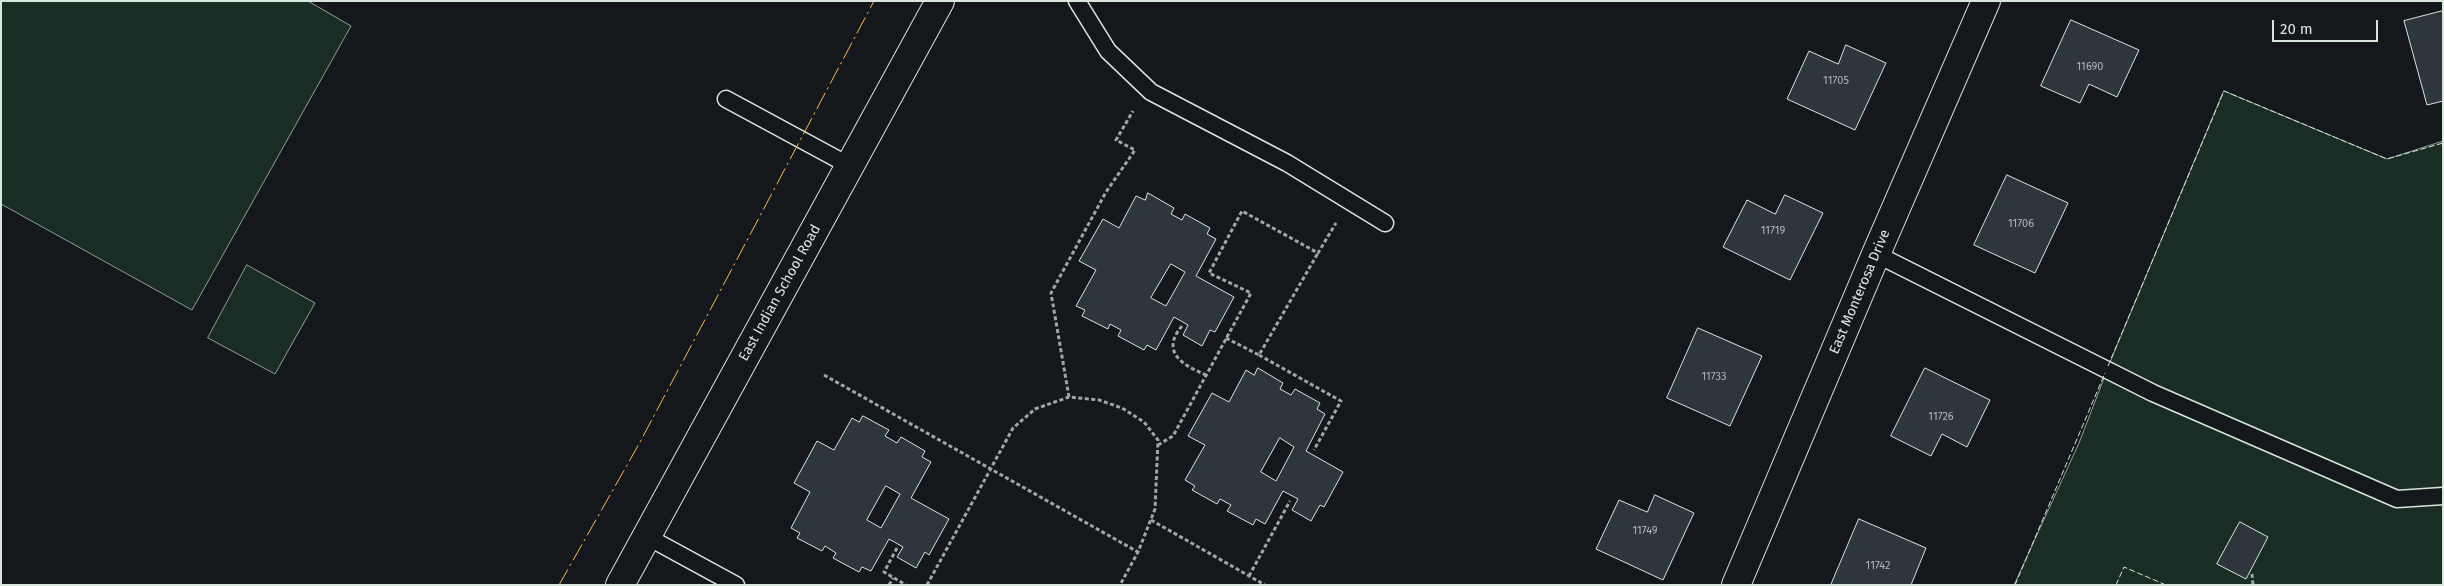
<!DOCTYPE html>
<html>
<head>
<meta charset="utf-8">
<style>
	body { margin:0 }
	#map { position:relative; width:2444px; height:586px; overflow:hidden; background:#14181c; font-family:"Fira Sans",sans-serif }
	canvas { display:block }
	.frame { position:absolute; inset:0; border:2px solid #d8e6dc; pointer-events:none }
	.scale { position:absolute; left:2272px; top:20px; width:106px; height:22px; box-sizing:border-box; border:2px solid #d8e6dc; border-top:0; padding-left:6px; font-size:15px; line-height:18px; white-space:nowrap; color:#d8e6dc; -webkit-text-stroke:4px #14181c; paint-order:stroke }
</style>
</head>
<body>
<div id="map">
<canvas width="2444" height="586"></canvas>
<div class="frame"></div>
<div class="scale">20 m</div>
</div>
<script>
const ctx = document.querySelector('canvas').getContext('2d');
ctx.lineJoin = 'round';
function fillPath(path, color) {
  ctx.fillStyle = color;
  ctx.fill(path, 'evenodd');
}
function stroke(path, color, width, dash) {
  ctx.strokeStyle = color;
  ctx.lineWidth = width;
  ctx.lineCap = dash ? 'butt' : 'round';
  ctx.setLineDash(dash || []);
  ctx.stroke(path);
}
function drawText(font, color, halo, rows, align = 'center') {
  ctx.font = font + ' "Fira Sans",sans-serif';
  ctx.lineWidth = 4;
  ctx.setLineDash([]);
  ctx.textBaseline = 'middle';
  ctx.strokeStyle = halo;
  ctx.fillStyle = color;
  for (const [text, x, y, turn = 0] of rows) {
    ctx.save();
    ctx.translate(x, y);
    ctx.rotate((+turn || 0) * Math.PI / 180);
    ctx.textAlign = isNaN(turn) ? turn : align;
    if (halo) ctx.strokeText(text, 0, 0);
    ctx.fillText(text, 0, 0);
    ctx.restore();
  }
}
const green = new Path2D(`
	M1,1H308L351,26L192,310L1,204Z
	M2224,91L2387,159L2443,141V585H2014L2079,443L2113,355Z
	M247,265L315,303L275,374L208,338Z`);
const building = new Path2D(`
	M2443,11V101L2427,105L2404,21Z
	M2071,20L2139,50L2117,97L2089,84L2080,103L2041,86Z
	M1846,45L1886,63L1855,130L1787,99L1809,51L1838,64Z
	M2007,175L2068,203L2035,273L1974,245Z
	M1148,193L1174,208L1171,214L1182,220L1185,214L1210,228L1207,234L1216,239L1196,276L1234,297L1215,332L1210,330L1202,346L1183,335L1188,325L1174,317L1156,350L1147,345L1144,350L1118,336L1121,330L1110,324L1108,329L1082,316L1085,310L1076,306L1096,270L1079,261L1103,219L1119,228L1136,196L1145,200ZM1171,264L1185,272L1166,306L1151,298Z
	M1785,195L1823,213L1790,280L1723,247L1747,200L1775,214Z
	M1698,328L1762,356L1730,426L1667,398Z
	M1258,368L1283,383L1280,389L1291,395L1295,389L1320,403L1317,409L1325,414L1306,451L1343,472L1324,507L1320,505L1311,521L1292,510L1298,499L1283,491L1265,524L1256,519L1253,525L1227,511L1231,505L1220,499L1217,504L1192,490L1195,486L1185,480L1205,445L1188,436L1212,393L1229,402L1246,370L1254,375ZM1280,438L1294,447L1276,481L1261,472Z
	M1925,368L1990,400L1967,447L1942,434L1931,456L1891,436Z
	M863,416L889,430L885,436L897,443L901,437L925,451L922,457L931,462L911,498L949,519L929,555L925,552L916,568L897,557L903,547L889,539L871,571L862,567L859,572L833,558L836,553L825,546L822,551L797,538L800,533L791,528L810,492L794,483L817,441L834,450L852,418L859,422ZM886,486L900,494L881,528L867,520Z
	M1655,495L1694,513L1663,580L1596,549L1619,500L1647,512Z
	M1859,519L1926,548L1911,585H1831Z
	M2240,522L2268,537L2246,579L2217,564Z`);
const path = new Path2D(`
	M1182,326C1159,353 1185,366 1206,375
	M1226,338L1259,355L1318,253
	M1259,355L1341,401L1314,450
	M824,375L1138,552
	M1069,397L1051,293L1106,192L1135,150L1116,140L1133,111
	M1158,445L1173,436L1251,293L1209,273L1242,211L1318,253L1336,223
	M1151,520L1265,585
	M897,548L884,572L906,585
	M2252,574L2253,585
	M1249,576L1290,501
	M889,585L893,578
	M927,585L1013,428L1035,409L1069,397L1099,400L1122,408L1144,422L1158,440L1155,509L1138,552L1120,585`);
const lane = new Path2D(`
	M1077,1L1108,51L1151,92L1287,163L1385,223
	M726,99L850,166
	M1876,254L2153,393L2397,499L2443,496
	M646,536L736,585`);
const street = new Path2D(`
	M1736,585L1876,254L1986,1`);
const secondary = new Path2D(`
	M620,585L940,1`);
const fence = new Path2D(`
	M2108,366L2224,91L2387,159L2443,143
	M2015,585L2105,373
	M2116,585L2124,567L2166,585`);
const power = new Path2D(`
	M559,585L639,444L874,1`);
const numberNames = [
	["11690",2090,67],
	["11705",1836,81],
	["11706",2021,224],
	["11719",1773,231],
	["11733",1714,377],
	["11726",1941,417],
	["11749",1645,531],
	["11742",1878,566]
];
const streetNames = [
	["East Monterosa Drive",1860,292,-67],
	["East Indian School Road",780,293,-61]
];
fillPath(green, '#1a2d24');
stroke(green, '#939e99', 1);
fillPath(building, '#2c363c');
stroke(building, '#d8e6dc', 1);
stroke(lane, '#d8e6dc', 19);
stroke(street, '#d8e6dc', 30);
stroke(secondary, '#d8e6dc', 30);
stroke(path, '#9da8a2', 3, [4, 2.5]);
stroke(lane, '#14181c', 16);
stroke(street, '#14181c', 28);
stroke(secondary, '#14181c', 28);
stroke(fence, '#d8e6dc', 1, [6, 2.5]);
stroke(power, '#ffb74d', 1, [18, 4, 2.5, 4]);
drawText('11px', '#adbab4', null, numberNames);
drawText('14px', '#d8e6dc', '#14181c', streetNames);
</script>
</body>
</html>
